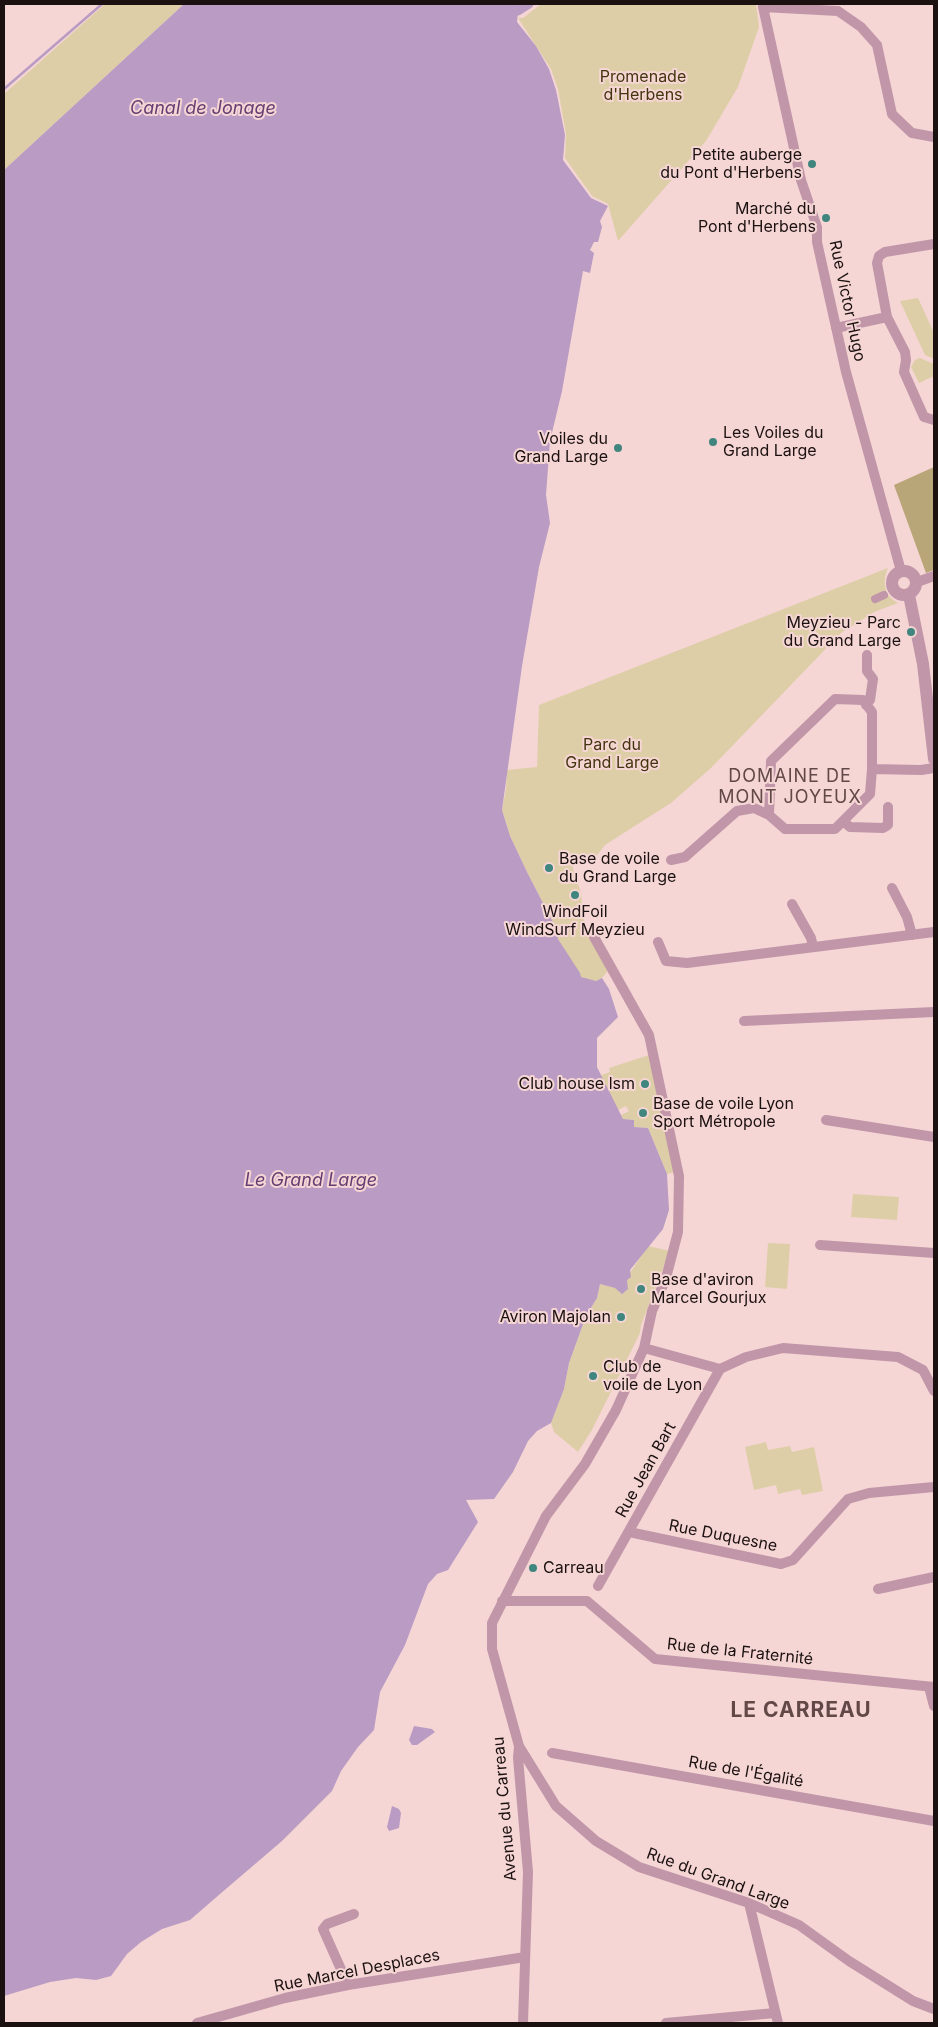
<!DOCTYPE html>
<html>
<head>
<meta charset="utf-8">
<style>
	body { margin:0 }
	#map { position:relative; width:938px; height:2027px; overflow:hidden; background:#f5d6d4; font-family:Inter,sans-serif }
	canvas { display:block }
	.frame { position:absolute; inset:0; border:5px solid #1b1110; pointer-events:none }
</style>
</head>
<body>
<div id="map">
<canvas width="938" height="2027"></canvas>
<div class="frame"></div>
</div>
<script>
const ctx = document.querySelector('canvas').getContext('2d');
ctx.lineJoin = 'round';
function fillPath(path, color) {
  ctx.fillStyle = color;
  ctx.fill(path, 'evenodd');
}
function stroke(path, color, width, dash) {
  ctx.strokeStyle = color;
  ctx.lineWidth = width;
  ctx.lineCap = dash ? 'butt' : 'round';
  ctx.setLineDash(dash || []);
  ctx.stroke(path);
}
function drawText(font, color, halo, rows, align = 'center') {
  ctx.font = font + ' Inter,sans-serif';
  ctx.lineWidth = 4;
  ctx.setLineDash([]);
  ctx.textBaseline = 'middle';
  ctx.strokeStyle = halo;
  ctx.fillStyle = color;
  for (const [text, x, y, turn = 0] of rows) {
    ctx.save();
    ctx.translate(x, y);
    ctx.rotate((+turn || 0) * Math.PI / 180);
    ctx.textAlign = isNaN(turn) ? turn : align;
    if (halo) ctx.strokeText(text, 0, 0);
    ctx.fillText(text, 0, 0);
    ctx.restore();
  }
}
const green = new Path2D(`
	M105,4H184L4,170V94Z
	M541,4H756L759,27L738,87L706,141L618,241L608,204L592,196L565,158L566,134L558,89L551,69L518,18H523Z
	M918,298L934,333V359L925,355L900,301Z
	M920,358L934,364V376L919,383L911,367L915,360Z
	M888,568C882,582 884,596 898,603L874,612L841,633L711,768L671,803L605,845L592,862H571L581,893L584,919L589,933L610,968L602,978L596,981L581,978L558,939L557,930L528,874L510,836L502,810L506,789L507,770L537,767L539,705Z
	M649,1055L675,1172L667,1174L648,1128L634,1127L633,1120L623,1119L621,1115L629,1111L626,1106L618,1110L599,1076L610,1072L609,1068Z
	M853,1194L899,1197L897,1220L851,1217Z
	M768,1243L790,1244L787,1289L765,1287Z
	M648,1246L670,1251L641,1325L640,1333L592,1430L578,1452L554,1432L551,1423L564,1389L569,1363L586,1316L597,1298L600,1284L615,1288C629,1278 637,1261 648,1246Z
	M766,1442L768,1450L790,1446L792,1452L814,1447L823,1491L802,1495L800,1489L778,1494L776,1485L754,1490L745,1447Z`);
const forest = new Path2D(`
	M934,467V570L926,573L894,485Z`);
const water = new Path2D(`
	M184,4H519L517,22L536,46L549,69L556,90L565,135L563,160L591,198L608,206L600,221L602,227L598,242H594L590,250L594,253L590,273L583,271L562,391L550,441L546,495L550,523L539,567L522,666L502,810L510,836L528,874L557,930L558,939L580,973L581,977L596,981L602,978L609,989L618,1017L597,1038V1067L623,1119L634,1120V1127L648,1128L667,1174L669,1210L663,1229L630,1270L631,1277L627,1280L628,1289L622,1294L615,1288L600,1284L597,1298L586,1316L569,1363L564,1389L551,1423L537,1431L528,1441L513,1472L494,1499L466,1500L478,1522L448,1570L437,1574L428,1584L405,1645L380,1692L374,1730L358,1747L341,1771L332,1791L282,1841L220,1894L190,1920L162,1929L141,1942L127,1954L111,1976L96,1980L76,1978L50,1982L4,1996V170Z
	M414,1726L432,1729L435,1732L417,1745H412L409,1740Z
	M392,1806L399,1809L401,1813L399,1828L389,1831L387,1827Z`);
const stream = new Path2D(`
	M4,89L102,4`);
const canal = new Path2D(`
	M518,11L529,4`);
const pedestrian = new Path2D(`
	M875,599L884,595`);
const minor = new Path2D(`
	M887,317L905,352L906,360L904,372L924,417L934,420
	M836,328L887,317L877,263L879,256L885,252L934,244
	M901,571L846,372L817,242V227L801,180L763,7L838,11L861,27L877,45L892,114L912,133L934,137
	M917,582L934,576
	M866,705L870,700L873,679L867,671V655
	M769,815L771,761L835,699L863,700L872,712V769
	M843,821L850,827L883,828L888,825V807
	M671,860L685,857L737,811L754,808L769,815L785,829H835L870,794L872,769L921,770L934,768
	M892,888L907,917L912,935
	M792,904L811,938L813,947
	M658,942L666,961L687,963L934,932
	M744,1021L934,1012
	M826,1120L934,1137
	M820,1245L934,1253
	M644,1348L720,1369L746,1357L783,1348L898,1357L923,1370L934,1391
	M629,1532L781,1564L793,1560L848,1499L869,1493L934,1487
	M598,1586L720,1369
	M878,1589L934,1577
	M502,1601H587L655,1659L934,1687
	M929,1687L934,1706
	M519,1746L556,1806L596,1841L639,1867L749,1903L799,1925L849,1961L913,2001L934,2009
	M552,1753L934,1821
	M749,1903L778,2023
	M348,1985L323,1929L327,1924L354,1914
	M197,2023L285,1998L348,1985L525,1957
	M523,2023L528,1872L518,1758L519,1746L492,1649V1623L546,1516L585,1464L616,1410L644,1348L652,1311L666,1278L678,1232L679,1176L649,1035L594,937
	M666,2023L775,2013`);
const tertiary = new Path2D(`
	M892 583a12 12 0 1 1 24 0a12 12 0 1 1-24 0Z
	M909,595L923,664L934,759`);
const markers = [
	[812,164,5,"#40867e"],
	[826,218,5,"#40867e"],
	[713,442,5,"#40867e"],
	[618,448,5,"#40867e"],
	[911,632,5,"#40867e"],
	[549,868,5,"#40867e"],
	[575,895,5,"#40867e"],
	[645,1084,5,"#40867e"],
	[643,1113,5,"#40867e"],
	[641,1289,5,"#40867e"],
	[621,1317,5,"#40867e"],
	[593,1376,5,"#40867e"],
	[533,1568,5,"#40867e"]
];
const parkNames = [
	["Promenade",643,77],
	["d'Herbens",643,95],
	["Parc du",612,745],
	["Grand Large",612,763]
];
const poiNames = [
	["Petite auberge",802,155],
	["du Pont d'Herbens",802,173],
	["Marché du",816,209],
	["Pont d'Herbens",816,227],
	["Les Voiles du",723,433,"left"],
	["Grand Large",723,451,"left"],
	["Voiles du",608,439],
	["Grand Large",608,457],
	["Meyzieu - Parc",901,623],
	["du Grand Large",901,641],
	["Base de voile",559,859,"left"],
	["du Grand Large",559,877,"left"],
	["WindFoil",575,912,"center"],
	["WindSurf Meyzieu",575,930,"center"],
	["Club house lsm",635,1084],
	["Base de voile Lyon",653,1104,"left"],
	["Sport Métropole",653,1122,"left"],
	["Base d'aviron",651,1280,"left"],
	["Marcel Gourjux",651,1298,"left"],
	["Aviron Majolan",611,1317],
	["Club de",603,1367,"left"],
	["voile de Lyon",603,1385,"left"],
	["Carreau",543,1568,"left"]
];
const streetNames = [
	["Rue Victor Hugo",847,301,78],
	["Rue Jean Bart",646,1470,-61],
	["Rue Duquesne",723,1536,11],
	["Rue de la Fraternité",740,1652,6],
	["Rue de l'Égalité",746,1772,10],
	["Avenue du Carreau",505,1809,-95],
	["Rue du Grand Large",718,1879,20],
	["Rue Marcel Desplaces",357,1971,-11]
];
const waterNames = [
	["Canal de Jonage",203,109],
	["Le Grand Large",311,1181]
];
const neighbourhoodNames = [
	["DOMAINE DE",790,777],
	["MONT JOYEUX",790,798]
];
const districtNames = [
	["LE CARREAU",801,1711]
];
fillPath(green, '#decea7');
fillPath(forest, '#b9a678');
fillPath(water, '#b99bc4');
stroke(stream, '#b99bc4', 2.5);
stroke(canal, '#b99bc4', 9);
stroke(pedestrian, '#c196a9', 8);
stroke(minor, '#c196a9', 10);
stroke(tertiary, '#c196a9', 12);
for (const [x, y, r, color] of markers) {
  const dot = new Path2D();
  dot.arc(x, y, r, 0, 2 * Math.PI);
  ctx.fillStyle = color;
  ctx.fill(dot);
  stroke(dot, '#f5d6d4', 2);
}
drawText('16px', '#43350e', '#f5d6d4', parkNames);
drawText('16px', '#1b1110', '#f5d6d4', poiNames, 'right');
drawText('16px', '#1b1110', '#f5d6d4', streetNames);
drawText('italic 18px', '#663e73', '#f5d6d4', waterNames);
ctx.letterSpacing = '1px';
drawText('18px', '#624847', '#f5d6d4', neighbourhoodNames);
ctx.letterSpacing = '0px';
ctx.letterSpacing = '1px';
drawText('bold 21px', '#624847', '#f5d6d4', districtNames);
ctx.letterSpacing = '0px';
</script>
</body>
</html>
